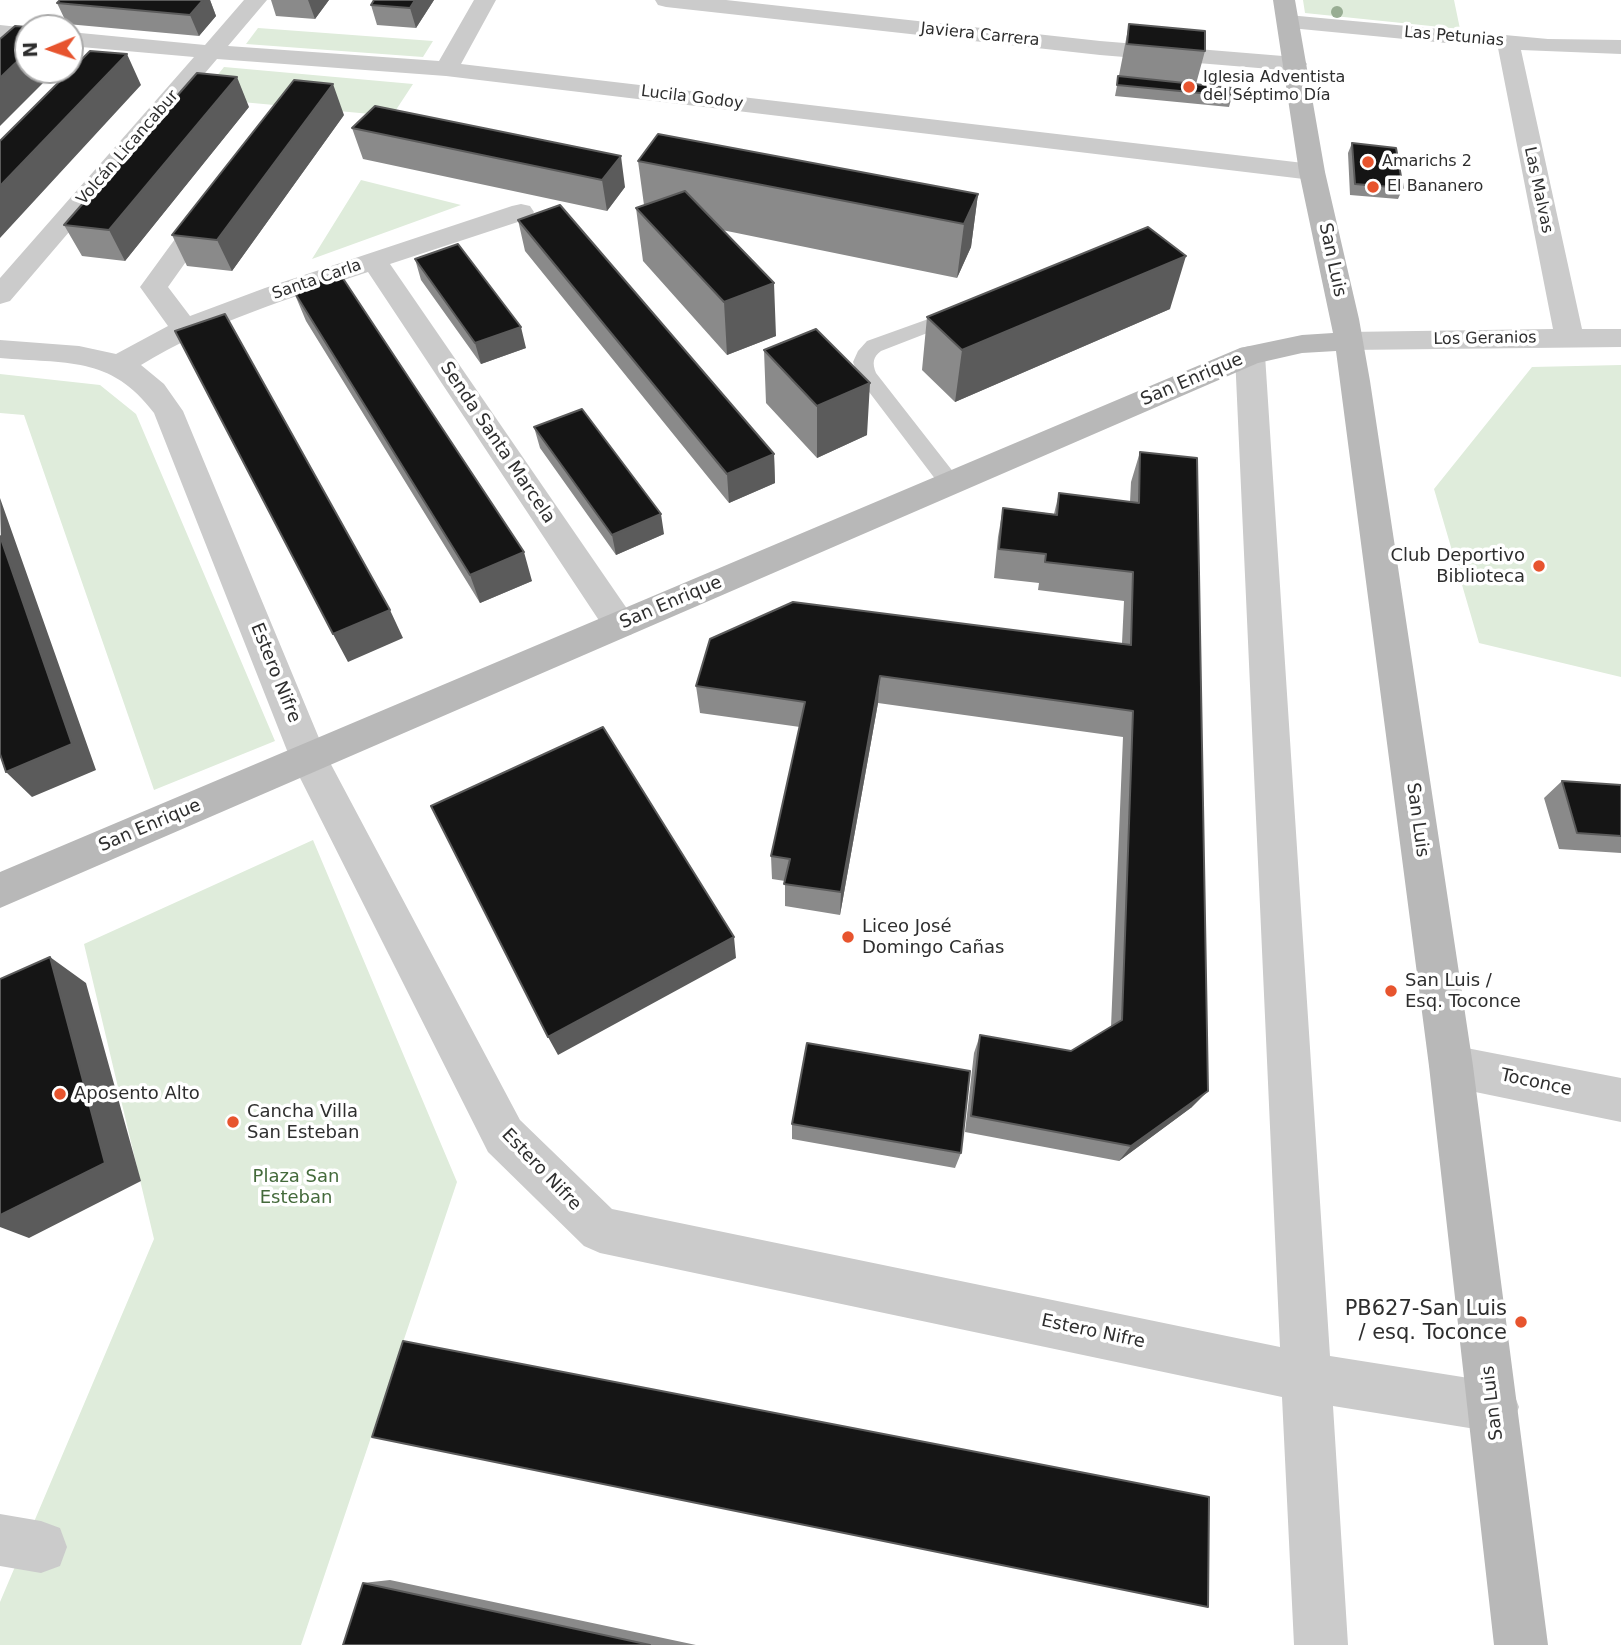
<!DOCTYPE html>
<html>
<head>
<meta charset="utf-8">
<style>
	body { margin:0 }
	#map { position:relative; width:1621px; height:1645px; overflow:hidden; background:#fff; font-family:"DejaVu Sans",sans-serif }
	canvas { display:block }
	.north { position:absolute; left:14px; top:14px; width:70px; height:70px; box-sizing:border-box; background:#fff; border:2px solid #ababab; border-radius:50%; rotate:268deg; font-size:19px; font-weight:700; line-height:28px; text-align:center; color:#2e2e2e }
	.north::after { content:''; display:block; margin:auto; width:24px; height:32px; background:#e7542e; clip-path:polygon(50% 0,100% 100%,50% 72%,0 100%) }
</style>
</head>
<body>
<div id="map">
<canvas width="1621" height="1645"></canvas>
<div class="north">N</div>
</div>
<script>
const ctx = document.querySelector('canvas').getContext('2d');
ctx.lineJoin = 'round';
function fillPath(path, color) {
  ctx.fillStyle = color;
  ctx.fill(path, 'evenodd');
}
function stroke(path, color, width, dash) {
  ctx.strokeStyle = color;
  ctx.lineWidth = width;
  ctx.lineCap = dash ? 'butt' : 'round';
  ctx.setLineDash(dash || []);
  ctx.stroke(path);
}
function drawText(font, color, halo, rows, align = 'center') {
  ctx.font = font + ' "DejaVu Sans",sans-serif';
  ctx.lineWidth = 7;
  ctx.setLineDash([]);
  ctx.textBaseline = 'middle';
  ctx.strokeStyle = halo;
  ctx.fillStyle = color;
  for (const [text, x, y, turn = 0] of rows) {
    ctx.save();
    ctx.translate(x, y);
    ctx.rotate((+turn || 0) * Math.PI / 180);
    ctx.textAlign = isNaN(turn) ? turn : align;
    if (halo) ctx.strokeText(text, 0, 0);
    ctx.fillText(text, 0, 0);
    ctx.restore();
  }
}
const green = new Path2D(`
	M1303,0H1454L1460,29L1305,13Z
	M258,28L433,41L423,57L246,44Z
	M224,67L413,84L392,116L199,98Z
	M361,180L461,205L312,259Z
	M1621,365V677L1479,643L1434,489L1532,367Z
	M0,374L100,385L136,414L275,741L154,790L24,415L0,413Z
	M313,840L457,1182L301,1645H0V1602L154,1239L84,944Z`);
const lane = new Path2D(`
	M959,308L966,310L969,314L966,318L881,351C873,357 872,363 876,373L958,478L961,483L958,488L950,491L942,488L860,380L853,362L858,351L867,341Z`);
const street = new Path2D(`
	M244,0H267L228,46L439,61L474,0H496L461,64L1312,164L1321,167L1325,172L1321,177L1312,180L446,76L217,59L10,301L0,304V278L194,57L70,46V32L205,45Z
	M655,0H726L1100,41L1295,57L1303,59L1307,64L1303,69L1295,71L1100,55L666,7L658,5Z
	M1288,15L1548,39L1621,40V54L1521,50L1582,329H1621V347L1348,350L1338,348L1334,341L1338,334L1348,332L1553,329L1498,48L1280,27L1277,22L1280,17Z
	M0,25L28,28V42L0,39Z
	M211,200L220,202L224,208L168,287L190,316L265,288L512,206L521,204L530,206L534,212L530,218L390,264L632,616L637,625L632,634L620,638L608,634L368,272C291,298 211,322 141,365L164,384L183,411L326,755L520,1120L612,1209L1280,1347L1235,355L1240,348L1250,346L1260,348L1265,355L1330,1356L1494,1382L1512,1389L1519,1407L1512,1425L1494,1432L1333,1406L1348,1645H1294L1282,1397L600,1253L584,1246L488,1152L290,758L154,413C111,355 65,364 0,358V340L79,346L116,354L168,326L140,287L202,202Z
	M1451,1045L1621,1078V1122L1451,1087L1436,1081L1429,1066L1436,1051Z
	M0,1514L41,1521L60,1528L67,1547L60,1566L41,1573L0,1566Z`);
const secondary = new Path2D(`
	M1273,0H1295L1325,172L1359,319L1370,381L1473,1066L1548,1645H1494L1429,1066L1336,351L1302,353L1258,363L0,908V872L1240,348L1302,335L1333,333L1299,172Z`);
const trees = [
	[1337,12]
];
const wall = new Path2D(`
	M60,0H210L216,16L199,36L67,24L57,3Z
	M271,0H329L315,19L276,16Z
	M374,0H434L416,28L377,25L371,5Z
	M1129,24L1205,51L1196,84L1232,96L1229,107L1115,96Z
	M375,106L625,187L607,211L363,159L352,128Z
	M249,107L125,261L82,256L64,225Z
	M344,115L232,271L187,266L172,235Z
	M1352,143L1403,188L1398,199L1350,195L1348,153Z
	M638,161L978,194L971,247L957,278L722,230L776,336L727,355L643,261L636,208L644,205Z
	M518,220L774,454L775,483L729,503L525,251Z
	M415,259L526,348L481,364L421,280Z
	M293,290L532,581L480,603L306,321Z
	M1170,309L955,402L922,370L927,317Z
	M764,350L867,435L817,458L766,403Z
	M534,427L664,534L616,555L540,448Z
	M1140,452L1192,1107L1119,1161L965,1132L974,1053L980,1035L1071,1051L1111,1027L1123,737L878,703L840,915L785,906V881L772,879L771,856L800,727L700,713L696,686L1122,643L1124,601L1038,590L1039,583L994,578L998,537L1003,508L1054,514L1059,493L1130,502L1131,482Z
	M1562,781L1621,785V853L1559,849L1544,798Z
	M792,1124L961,1153L955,1168L792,1139Z
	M390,1580L696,1645H343L363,1583Z`);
const shadedWall = new Path2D(`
	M203,0H210L216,16L199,36L190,15Z
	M308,0H329L315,19Z
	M415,0H434L416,28L410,8Z
	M28,51V70H56L0,126V78Z
	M127,54L141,85L0,238V186Z
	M237,77L249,107L125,261L109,230Z
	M333,84L344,115L232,271L217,240Z
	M621,156L625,187L607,211L602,180Z
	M978,194L971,247L957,278L964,224Z
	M1186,256L1170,309L955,402L962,350Z
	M774,283L776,336L727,355L724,302Z
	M521,327L526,348L481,364L475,343Z
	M870,383L867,435L817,458V406Z
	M774,454L775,483L729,503L727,474Z
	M0,498L96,770L32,797L6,772Z
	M661,514L664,534L616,555L612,535Z
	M524,552L532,581L480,603L470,575Z
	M390,610L403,638L348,662L333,634Z
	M880,676L878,703L840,915L841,892Z
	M734,937L736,958L558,1055L548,1037Z
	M50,957L86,983L141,1181L29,1238L0,1227V1215Z
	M1208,1091L1192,1107L1119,1161L1131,1146Z`);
const building = new Path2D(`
	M60,0H203L190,15L57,3Z
	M374,0H415L410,8L371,5Z
	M1129,24L1205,31V51L1127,44Z
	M15,26L38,28H28V51L0,78V39Z
	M90,51L127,54L0,186V141Z
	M197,73L237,77L109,230L64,225Z
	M1118,76L1232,88V96L1117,85Z
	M294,80L333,84L217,240L172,235Z
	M375,106L621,156L602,180L352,128Z
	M658,134L978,194L964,224L638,161Z
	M1352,143L1396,148L1403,188L1355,184Z
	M685,191L774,283L724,302L636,208Z
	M560,205L774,454L727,474L518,220Z
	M1148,227L1186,256L962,350L927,317Z
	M458,244L521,327L475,343L415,259Z
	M340,274L524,552L470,575L293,290Z
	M225,314L390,610L333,634L175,331Z
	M816,329L870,383L817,406L764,350Z
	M582,409L661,514L612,535L534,427Z
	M1140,452L1197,458L1208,1091L1131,1146L971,1116L980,1035L1071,1051L1122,1020L1133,711L880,676L841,892L784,884L790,859L771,856L805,702L696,686L710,639L793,602L1131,645L1133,572L1045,562L1046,554L999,549L1003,508L1057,515L1059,493L1139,503Z
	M0,536L72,744L6,772L0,754Z
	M603,727L734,937L548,1037L431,806Z
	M1562,781L1621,785V836L1577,833Z
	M50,957L105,1163L0,1215V979Z
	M807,1043L970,1071L961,1153L792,1124Z
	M403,1341L1209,1497L1208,1607L372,1437Z
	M363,1583L650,1645H343Z`);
const markers = [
	[1189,87,7,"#e7542e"],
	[1368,162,7,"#e7542e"],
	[1373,187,7,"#e7542e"],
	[1539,566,7,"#e7542e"],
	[848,937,7,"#e7542e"],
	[1391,991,7,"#e7542e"],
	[60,1094,7,"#e7542e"],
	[233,1122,7,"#e7542e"],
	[1521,1322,7,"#e7542e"]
];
const farStreetnames = [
	["Javiera Carrera",980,35,6],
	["Las Petunias",1454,37,5],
	["Lucila Godoy",692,98,7],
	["Volcán Licancabur",128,148,-49],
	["Las Malvas",1538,190,78],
	["Santa Carla",317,280,-19],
	["Los Geranios",1485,339,-1]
];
const farPoinames = [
	["Iglesia Adventista",1203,78],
	["del Séptimo Día",1203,96],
	["Amarichs 2",1382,162],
	["El Bananero",1387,187]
];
const streetNames = [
	["San Luis",1332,260,78],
	["San Enrique",1192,380,-23],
	["Senda Santa Marcela",497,443,56],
	["San Enrique",671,603,-23],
	["Estero Nifre",275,673,68],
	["San Luis",1417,820,82],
	["San Enrique",150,826,-23],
	["Toconce",1536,1083,12],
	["Estero Nifre",541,1170,46],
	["Estero Nifre",1093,1332,12],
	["San Luis",1493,1403,-97]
];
const poiNames = [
	["Club Deportivo",1525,556,"right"],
	["Biblioteca",1525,577,"right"],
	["Liceo José",862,927],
	["Domingo Cañas",862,948],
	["San Luis /",1405,981],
	["Esq. Toconce",1405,1002],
	["Aposento Alto",74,1094],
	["Cancha Villa",247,1112],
	["San Esteban",247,1133]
];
const parkNames = [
	["Plaza San",296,1177],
	["Esteban",296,1198]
];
const nearPoinames = [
	["PB627-San Luis",1507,1310],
	["/ esq. Toconce",1507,1334]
];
fillPath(green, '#dfecdb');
fillPath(lane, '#cbcbcb');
fillPath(street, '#cbcbcb');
fillPath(secondary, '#b8b8b8');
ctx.fillStyle = '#98ad93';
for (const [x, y] of trees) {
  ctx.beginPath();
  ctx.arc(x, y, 6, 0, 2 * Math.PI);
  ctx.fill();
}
fillPath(wall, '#8a8a8a');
fillPath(shadedWall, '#5b5b5b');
fillPath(building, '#151515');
stroke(building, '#5b5b5b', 2);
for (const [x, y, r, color] of markers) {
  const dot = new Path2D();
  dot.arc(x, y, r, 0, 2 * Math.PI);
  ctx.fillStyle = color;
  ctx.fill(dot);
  stroke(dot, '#fff', 2.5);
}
drawText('16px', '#2e2e2e', '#fff', farStreetnames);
drawText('16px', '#2e2e2e', '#fff', farPoinames, 'left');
drawText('18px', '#2e2e2e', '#fff', streetNames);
drawText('18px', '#2e2e2e', '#fff', poiNames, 'left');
drawText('18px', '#446a3b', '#fff', parkNames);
drawText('21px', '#2e2e2e', '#fff', nearPoinames, 'right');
</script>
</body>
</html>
